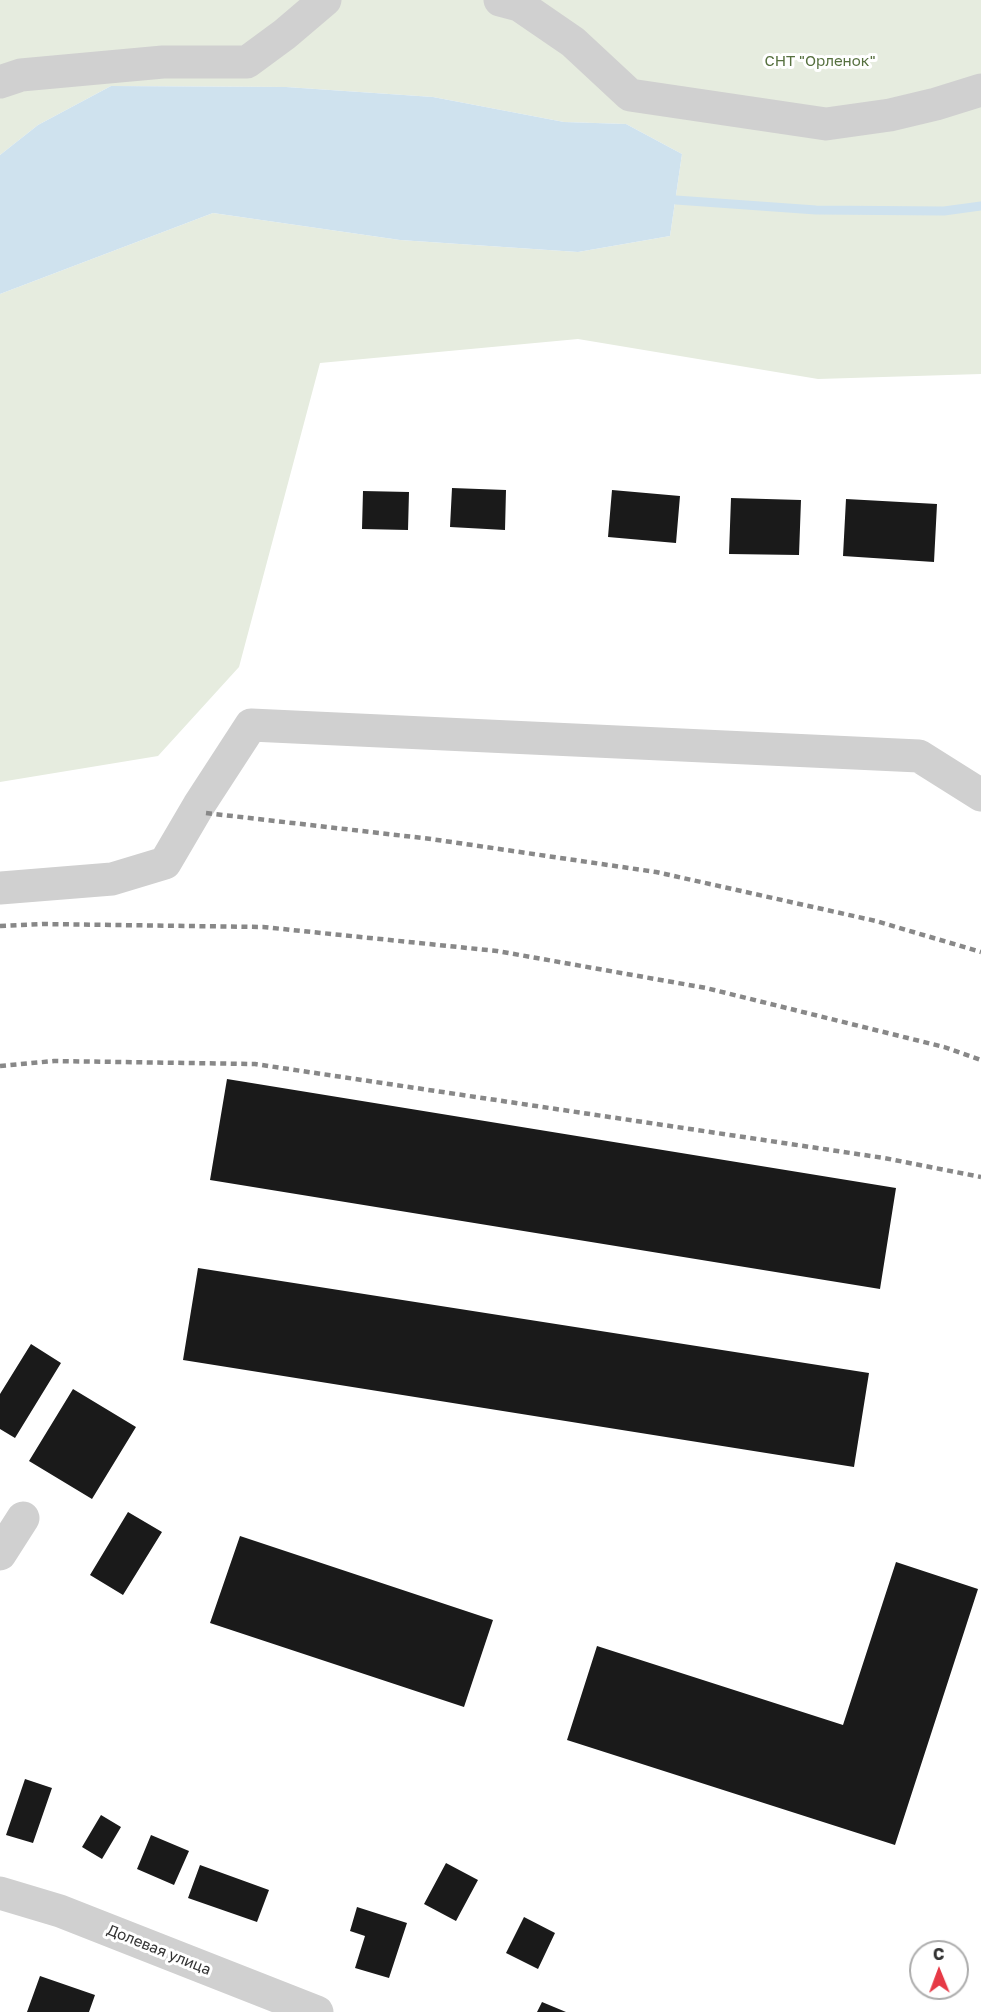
<!DOCTYPE html>
<html>
<head>
<meta charset="utf-8">
<style>
	body { margin:0 }
	#map { position:relative; width:981px; height:2012px; overflow:hidden; background:#fff; font-family:"Golos Text",sans-serif }
	canvas { display:block }
	.north { position:absolute; left:909px; top:1940px; width:60px; height:60px; box-sizing:border-box; background:#fff; border:2px solid #adadad; border-radius:50%; rotate:359deg; font-size:16px; font-weight:700; line-height:24px; text-align:center; color:#333 }
	.north::after { content:''; display:block; margin:auto; width:21px; height:27px; background:#e63946; clip-path:polygon(50% 0,100% 100%,50% 72%,0 100%) }
</style>
</head>
<body>
<div id="map">
<canvas width="981" height="2012"></canvas>
<div class="north">С</div>
</div>
<script>
const ctx = document.querySelector('canvas').getContext('2d');
ctx.lineJoin = 'round';
function fillPath(path, color) {
  ctx.fillStyle = color;
  ctx.fill(path, 'evenodd');
}
function stroke(path, color, width, dash) {
  ctx.strokeStyle = color;
  ctx.lineWidth = width;
  ctx.lineCap = dash ? 'butt' : 'round';
  ctx.setLineDash(dash || []);
  ctx.stroke(path);
}
function drawText(font, color, halo, rows, align = 'center') {
  ctx.font = font + ' "Golos Text",sans-serif';
  ctx.lineWidth = 6;
  ctx.setLineDash([]);
  ctx.textBaseline = 'middle';
  ctx.strokeStyle = halo;
  ctx.fillStyle = color;
  for (const [text, x, y, turn = 0] of rows) {
    ctx.save();
    ctx.translate(x, y);
    ctx.rotate((+turn || 0) * Math.PI / 180);
    ctx.textAlign = isNaN(turn) ? turn : align;
    if (halo) ctx.strokeText(text, 0, 0);
    ctx.fillText(text, 0, 0);
    ctx.restore();
  }
}
const green = new Path2D(`
	M0,0H981V374L818,379L578,339L320,363L239,667L158,756L0,782V294L213,213L400,240L578,252L670,236L682,154L626,124L564,122L433,97L286,87L111,86L38,125L0,155Z`);
const water = new Path2D(`
	M111,86L286,87L433,97L564,122L626,124L682,154L670,236L578,252L400,240L213,213L0,294V155L38,125Z`);
const stream = new Path2D(`
	M676,200L816,210L944,211L981,206`);
const building = new Path2D(`
	M452,488L506,490L505,530L450,527Z
	M612,490L680,496L676,543L608,537Z
	M363,491L409,492L408,530L362,529Z
	M731,498L801,500L799,555L729,554Z
	M846,499L937,504L934,562L843,556Z
	M227,1079L896,1188L880,1289L210,1180Z
	M198,1268L869,1373L854,1467L183,1360Z
	M31,1344L61,1363L15,1438L0,1429V1394Z
	M73,1389L136,1427L92,1499L29,1461Z
	M128,1512L162,1532L123,1595L90,1575Z
	M240,1536L493,1620L464,1707L210,1623Z
	M896,1562L978,1589L895,1845L567,1740L597,1646L843,1725Z
	M25,1779L52,1788L33,1843L6,1835Z
	M101,1815L121,1827L102,1859L82,1847Z
	M151,1835L189,1851L174,1885L137,1869Z
	M446,1863L478,1880L456,1921L424,1904Z
	M200,1865L269,1890L257,1922L188,1898Z
	M357,1907L407,1923L389,1978L355,1968L365,1936L350,1931Z
	M524,1917L555,1933L538,1969L506,1953Z
	M40,1976L95,1995L89,2012H27Z
	M542,2002L566,2012H537Z`);
const minor = new Path2D(`
	M500,0L519,5L573,42L630,95L826,124L890,115L936,104L981,90
	M0,82L21,75L163,62H247L285,34L325,0
	M0,888L112,879L165,863L199,805L251,725L919,756L981,795
	M0,1554L23,1518
	M0,1893L60,1911L317,2012`);
const rail = new Path2D(`
	M206,813L431,839L656,872L876,921L981,952
	M0,926L43,924L263,927L497,951L706,988L944,1047L981,1060
	M0,1066L54,1061L255,1064L884,1158L981,1177`);
const parkNames = [
	["СНТ \"Орленок\"",820,61]
];
const streetNames = [
	["Долевая улица",159,1950,22]
];
fillPath(green, '#e6ecdf');
fillPath(water, '#cfe2ee');
stroke(stream, '#cfe2ee', 9);
fillPath(building, '#1a1a1a');
stroke(minor, '#d0d0d0', 33);
stroke(rail, '#888', 4.5, [6, 4.5]);
drawText('15px', '#56703f', '#fff', parkNames);
drawText('15px', '#333', '#fff', streetNames);
</script>
</body>
</html>
